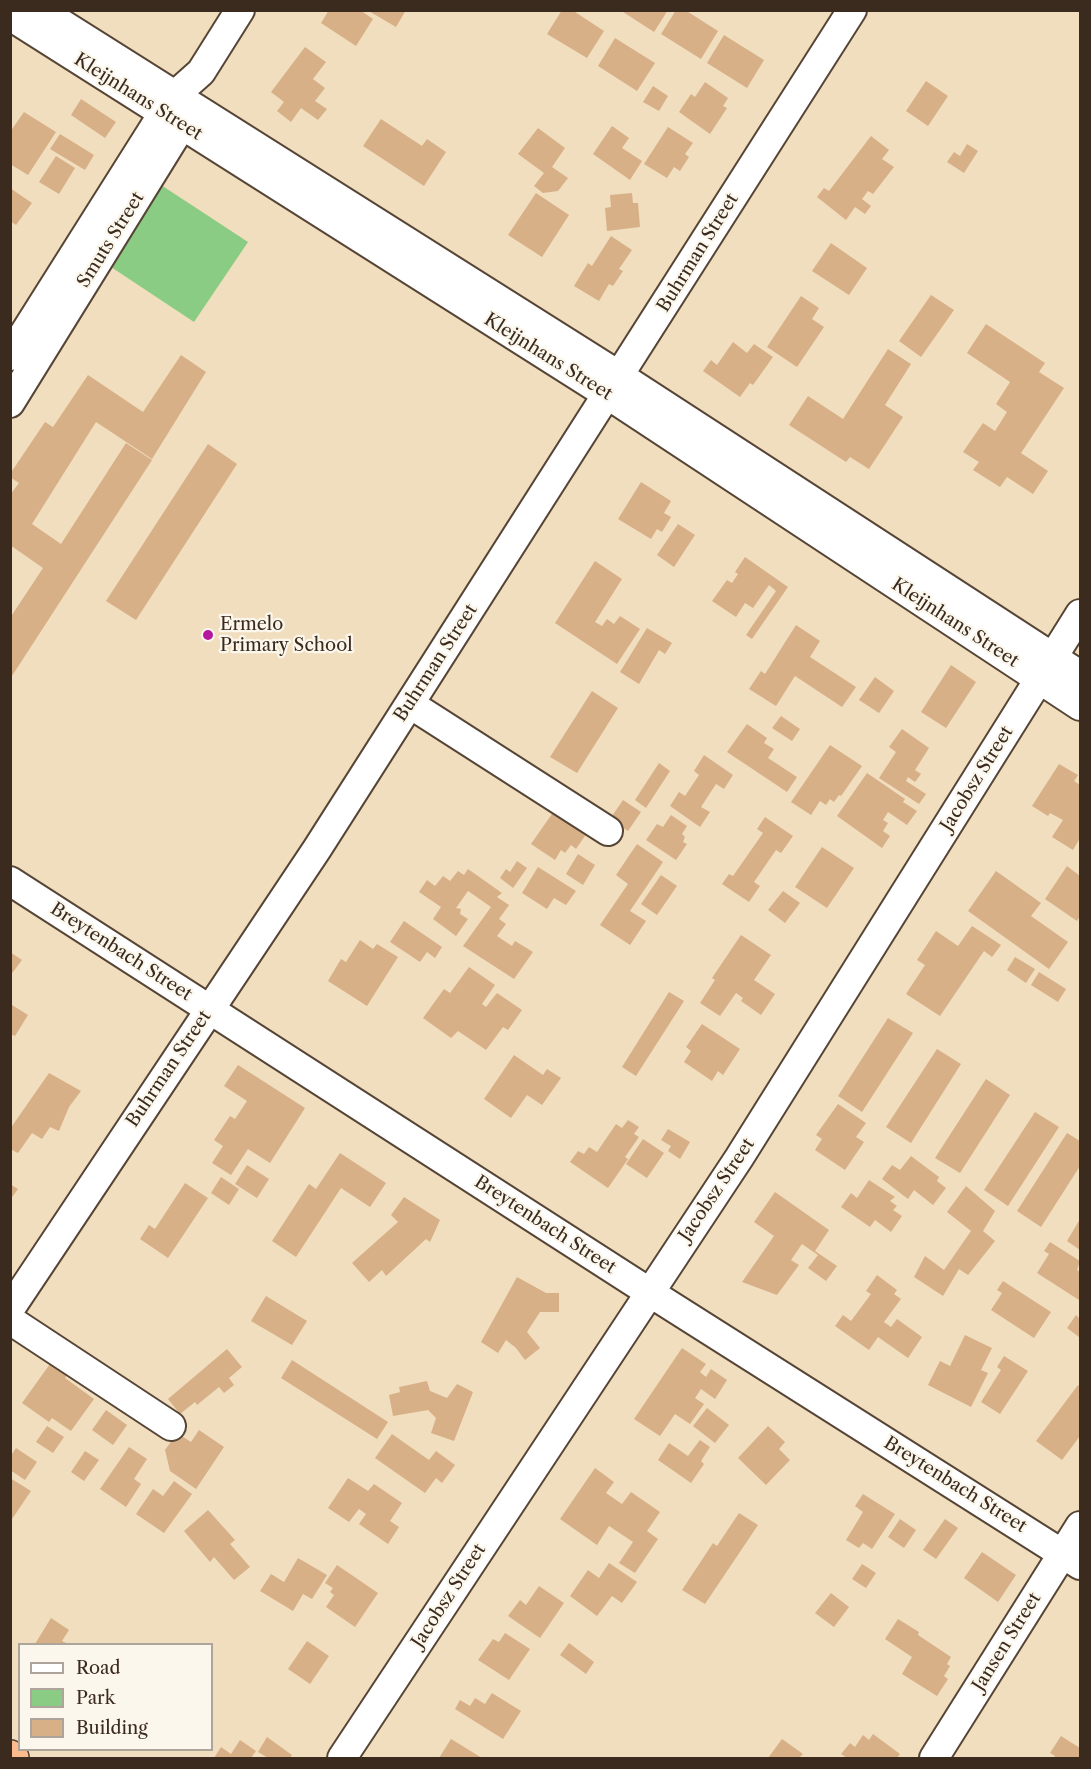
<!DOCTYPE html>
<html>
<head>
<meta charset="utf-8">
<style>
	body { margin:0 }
	#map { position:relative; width:1091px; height:1769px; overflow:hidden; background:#f1debe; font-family:"Libre Caslon Text",serif }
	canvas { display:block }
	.frame { position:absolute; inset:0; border:12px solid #3b2a1e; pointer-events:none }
	.legend { position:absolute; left:18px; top:1643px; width:195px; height:108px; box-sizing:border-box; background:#fbf7ec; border:2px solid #aea59a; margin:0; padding:8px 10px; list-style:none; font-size:18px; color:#3b2a1e }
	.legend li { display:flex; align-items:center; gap:12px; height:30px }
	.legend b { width:30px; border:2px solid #aea59a }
</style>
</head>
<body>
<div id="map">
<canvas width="1091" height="1769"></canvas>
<div class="frame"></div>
<ul class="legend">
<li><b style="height:8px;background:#fff"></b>Road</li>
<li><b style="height:16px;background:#8bcc84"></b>Park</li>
<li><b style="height:16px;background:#d7b087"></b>Building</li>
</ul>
</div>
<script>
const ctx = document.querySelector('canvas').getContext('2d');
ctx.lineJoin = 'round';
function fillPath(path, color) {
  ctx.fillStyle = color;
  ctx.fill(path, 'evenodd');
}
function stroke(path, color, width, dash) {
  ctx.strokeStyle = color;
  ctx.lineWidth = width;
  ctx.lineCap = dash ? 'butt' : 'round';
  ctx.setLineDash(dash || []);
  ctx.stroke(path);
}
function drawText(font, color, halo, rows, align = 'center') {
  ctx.font = font + ' "Libre Caslon Text",serif';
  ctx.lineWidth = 4.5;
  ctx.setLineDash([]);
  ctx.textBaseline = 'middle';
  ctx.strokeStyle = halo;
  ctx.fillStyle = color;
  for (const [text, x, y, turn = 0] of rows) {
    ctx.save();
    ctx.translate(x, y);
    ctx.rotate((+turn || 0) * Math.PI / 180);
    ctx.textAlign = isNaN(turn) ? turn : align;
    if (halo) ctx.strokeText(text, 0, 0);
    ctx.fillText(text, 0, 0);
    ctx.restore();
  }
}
const green = new Path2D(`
	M158,183L248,242L194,322L105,263Z`);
const building = new Path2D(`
	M329,10H360L373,19L356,46L321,23Z
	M367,10H406L396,27Z
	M562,10H572L604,31L587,58L547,34Z
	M620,10H668L654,32Z
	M676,10H685L718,31L701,59L661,34Z
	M724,35L764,60L747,88L707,63Z
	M615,38L655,63L637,91L598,66Z
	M305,47L326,62L313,79L325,88L315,101L327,109L318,120L301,108L291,122L277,111L284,102L271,92Z
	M926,81L948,96L928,126L906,111Z
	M705,82L728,98L723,106L727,108L710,134L679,112L691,94L695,97Z
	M653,86L668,96L659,111L643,102Z
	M81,99L116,122L105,138L71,115Z
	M24,112L56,132L28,175L10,164V132Z
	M381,119L422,146L427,139L446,152L424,186L363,146Z
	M612,126L629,138L622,148L642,161L630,180L593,154Z
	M668,127L693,143L685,154L689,157L680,171L674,167L667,178L644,164Z
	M538,128L565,148L552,167L568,178L558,191L543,193L534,186L544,173L518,154Z
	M60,134L94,155L85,170L50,149Z
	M871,136L889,150L882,159L894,167L873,194L868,191L862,199L871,206L865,214L855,207L846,220L817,197L824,188L829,191Z
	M967,144L978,151L964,173L947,162L954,152L960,156Z
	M56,156L75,168L59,194L39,182Z
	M10,188L32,203L16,225L10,221Z
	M536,193L569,215L542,257L508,235Z
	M632,193L633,203H638L640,227L607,231L605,208L611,207L610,195Z
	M611,236L632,250L619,269L623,271L613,286L609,284L599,301L574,286L588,263L592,266Z
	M831,243L867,268L849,295L812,271Z
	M931,295L954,310L921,357L899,341Z
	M801,296L819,308L812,319L824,327L797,367L767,347Z
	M986,324L1045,363L1039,372L1064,388L1021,453L1048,471L1033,494L1007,477L1000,487L973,470L979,462L963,452L983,423L995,431L1007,412L996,404L1010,382L967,353Z
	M733,342L747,353L754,344L773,357L753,385L750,383L740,397L703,371L711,360L717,365Z
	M888,349L911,364L885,405L903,417L869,469L850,457L846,462L789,425L808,396L843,419Z
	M181,355L206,372L152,459L96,422L32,524L61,544L126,443L152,460L10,679V618L43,568L10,545V495L19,483L10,477V474L45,422L53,427L88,375L143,412Z
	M208,444L237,464L136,620L106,601Z
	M641,482L671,501L664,513L671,517L662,532L657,529L651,539L618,519Z
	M678,524L695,535L674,567L657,555Z
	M745,557L788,587L752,639L746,635L776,591L769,585L753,608L745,603L736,617L712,601L727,580L732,583L738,574L735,572Z
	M595,561L622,579L595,622L602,626L607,619L614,624L620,616L640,629L617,664L555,623Z
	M796,625L820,641L810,657L856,687L842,707L795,676L776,706L749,689L761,671L765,674Z
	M647,628L672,643L665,654L659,650L639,684L620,672Z
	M951,665L976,682L946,728L921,712Z
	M875,677L894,691L879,713L859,700Z
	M592,691L618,708L577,773L550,757Z
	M781,716L800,729L792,741L772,728Z
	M747,724L767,738L764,743L774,749L768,758L797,777L787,792L727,752Z
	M902,729L929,748L915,770L921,774L915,782L908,777L906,781L926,794L919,804L879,778L896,752L889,747Z
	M830,745L862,766L841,796L839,795L834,802L830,799L826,805L820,801L811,815L791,802Z
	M704,755L733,775L724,789L716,784L701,807L710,812L700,827L670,806L679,792L685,796L699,775L694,771Z
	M659,763L670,771L646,808L635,800Z
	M1059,764L1078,775L1074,781L1080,785V838L1073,850L1052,837L1063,820L1050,813L1048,816L1032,806Z
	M867,773L905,799L903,802L917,811L907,825L888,812L883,820L888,823L883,831L890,836L882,848L837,816Z
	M623,800L641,812L628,831L610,819Z
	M554,811L587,833L576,849L571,845L565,853L561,850L555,860L531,844Z
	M671,815L687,826L682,834L685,837L683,842L687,844L676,860L646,840L657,824L663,827Z
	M765,817L793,836L781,853L776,850L754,882L760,886L749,902L722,884L729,874L733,876L763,833L757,829Z
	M637,844L663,862L630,911L646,921L630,945L600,925L628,884L616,875Z
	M822,847L854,868L827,908L795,887Z
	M578,854L595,865L583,885L566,874Z
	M517,861L527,868L513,888L500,878L506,869L510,872Z
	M1067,866L1080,876V916L1077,921L1045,899Z
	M538,867L576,891L566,905L554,898L547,909L522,893Z
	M468,869L502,893L497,897L509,905L499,919L506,924L497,936L512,946L515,941L533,952L514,979L463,946L491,907L468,891L456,908L461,909L460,914L468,919L456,936L433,919L441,907L419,892L427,880L435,886L443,876L450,881L458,871L464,875Z
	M996,871L1041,903L1031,916L1068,942L1049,969L968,911Z
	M661,875L677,886L657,915L641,904Z
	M783,891L800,903L785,923L768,910Z
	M404,921L442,947L435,958L427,952L420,962L390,942Z
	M972,926L1001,945L992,957L984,951L940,1016L906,994L925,965L917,960L936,931L958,946Z
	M741,935L771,955L754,980L775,994L761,1015L741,1001L743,998L736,993L720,1016L700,1003L715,980L712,978Z
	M360,940L373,949L377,944L398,957L367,1006L328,981L341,959L346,962Z
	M10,952L22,960L10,976Z
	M1015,957L1035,969L1026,983L1007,970Z
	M469,967L495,985L482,1004L486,1007L497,993L522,1010L508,1030L503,1027L486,1050L458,1031L451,1038L423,1018L444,989L450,993Z
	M1039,972L1066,989L1058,1002L1031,985Z
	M669,992L684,1001L636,1076L622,1067Z
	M12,1005L28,1015L15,1036L10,1034V1008Z
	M888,1018L913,1033L862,1112L838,1096Z
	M702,1024L740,1049L723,1075L718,1071L712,1081L684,1062L691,1051L686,1047Z
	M937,1049L961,1064L911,1143L886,1127Z
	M514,1055L543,1075L547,1069L561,1078L542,1105L527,1095L511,1118L484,1099Z
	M238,1065L305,1108L270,1163L248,1149L231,1175L212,1163L223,1146L214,1140L230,1116L235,1119L247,1101L224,1086Z
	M49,1073L81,1091L69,1107L59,1131L50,1127L42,1139L32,1133L18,1153L10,1149V1129Z
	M986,1079L1010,1095L960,1173L935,1158Z
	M838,1104L866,1123L856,1137L864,1142L845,1170L815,1150L822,1139L816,1135Z
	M1035,1112L1059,1127L1008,1206L984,1190Z
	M628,1120L639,1127L634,1134L639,1137L625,1157L628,1159L608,1188L570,1162L578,1151L584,1154L589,1147L597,1152L616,1124L622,1128Z
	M668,1129L690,1142L680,1159L668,1151L671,1146L661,1140Z
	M1067,1133L1080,1141V1166L1041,1227L1017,1211Z
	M643,1139L664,1153L647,1178L626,1164Z
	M340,1153L386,1183L370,1207L341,1188L296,1257L272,1241L309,1184L316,1189Z
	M911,1156L939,1177L937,1181L946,1188L933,1205L914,1190L908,1199L882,1179L892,1165L900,1170Z
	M247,1165L269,1179L257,1198L235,1184Z
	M221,1177L239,1189L229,1205L211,1193Z
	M869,1180L895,1197L890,1201L897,1206L893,1210L902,1216L891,1232L875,1220L870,1227L841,1207L851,1193L857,1198Z
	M185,1183L208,1198L168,1258L140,1239L149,1225L155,1229Z
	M10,1184L18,1189L10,1200Z
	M966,1186L995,1211L983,1231L995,1241L968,1275L959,1269L943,1296L914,1277L925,1256L944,1270L971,1231L947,1212Z
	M775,1192L829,1230L815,1251L837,1266L826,1281L808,1268L818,1255L802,1244L791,1260L799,1265L777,1295L742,1282L774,1236L754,1222Z
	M404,1197L440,1220L430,1242L426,1239L386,1276L382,1270L369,1282L352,1263L398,1222L391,1215Z
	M1080,1219V1250L1067,1241Z
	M1050,1242L1080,1261L1077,1270L1080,1272L1079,1300L1037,1273L1049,1254L1044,1251Z
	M877,1275L897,1290L894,1294L901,1299L884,1322L891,1327L897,1319L922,1337L908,1358L878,1337L869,1350L835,1326L843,1315L851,1321L871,1294L866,1291Z
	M517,1277L546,1293H559V1312H540L527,1332L540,1348L525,1360L516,1348L506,1340L498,1353L481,1342Z
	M1003,1281L1051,1312L1034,1338L991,1310L1002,1293L997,1290Z
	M266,1296L307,1321L292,1345L251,1321Z
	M1076,1315L1080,1319L1079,1337L1067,1328Z
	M965,1335L992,1348L981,1370L988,1373L971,1407L928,1385L940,1361L950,1366Z
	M682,1348L706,1364L700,1372L706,1377L711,1369L727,1380L715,1399L701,1389L695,1398L704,1404L690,1424L675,1414L660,1436L634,1419Z
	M227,1349L242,1367L229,1378L234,1385L224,1393L219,1387L197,1405L195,1402L180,1414L168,1399Z
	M1004,1356L1028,1371L1000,1414L981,1402L1001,1370L997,1367Z
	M55,1357L71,1368L65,1378L94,1399L71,1431L52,1418L49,1422L22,1403Z
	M292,1360L388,1422L377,1439L281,1378Z
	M427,1381L430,1391L447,1398L457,1384L473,1392L454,1441L431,1433L436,1418L428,1410L393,1416L389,1395L400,1392L399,1387Z
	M1078,1385L1080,1387V1436L1062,1460L1036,1441Z
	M707,1408L729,1425L715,1443L693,1426Z
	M106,1410L127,1425L113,1445L92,1430Z
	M47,1426L64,1437L53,1453L36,1442Z
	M768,1426L785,1442L779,1449L790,1460L766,1485L738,1458Z
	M199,1430L224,1447L196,1489L170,1471L165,1450L177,1433L191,1442Z
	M392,1434L429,1460L436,1451L455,1465L442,1483L436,1478L425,1493L375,1458Z
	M700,1440L710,1447L701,1461L704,1464L691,1483L658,1460L669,1443L688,1456Z
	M129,1447L147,1459L134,1479L141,1484L126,1507L100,1489Z
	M16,1448L37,1462L25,1480L10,1470V1457Z
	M85,1451L99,1460L84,1481L71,1472Z
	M595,1468L614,1482L606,1493L622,1504L631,1492L660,1512L647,1531L658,1539L635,1573L619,1563L633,1542L609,1526L597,1545L560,1519Z
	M10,1478L31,1491L10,1522Z
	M348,1478L368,1491L374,1484L402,1503L390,1521L399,1527L388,1544L359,1524L366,1514L359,1509L349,1522L328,1508Z
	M174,1481L192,1494L164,1533L136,1514L153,1489L163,1496Z
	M863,1494L895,1514L872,1549L863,1543L859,1548L846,1540L863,1512L855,1506Z
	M208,1510L235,1540L230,1544L250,1567L234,1580L214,1557L210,1562L184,1531Z
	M739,1513L758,1525L705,1604L682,1590L713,1543L717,1546Z
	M900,1519L916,1530L904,1548L888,1537Z
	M945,1519L958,1528L936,1559L923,1550Z
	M982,1552L1016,1575L998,1602L964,1578Z
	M298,1558L327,1575L312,1599L303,1594L293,1611L260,1591L271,1574L284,1582Z
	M609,1563L637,1582L622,1603L612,1596L597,1616L570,1596L588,1570L599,1578Z
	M862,1564L876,1573L866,1588L852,1579Z
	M337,1565L378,1593L355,1627L326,1607L334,1595L330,1592L333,1588L325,1583Z
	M539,1586L564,1603L540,1638L508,1616L520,1600L526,1605Z
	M831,1593L849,1607L834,1627L815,1613Z
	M51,1618L69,1630L62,1641L68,1644H35Z
	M898,1619L919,1632L918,1635L951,1657L947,1664L950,1666L944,1676L948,1679L937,1696L902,1674L912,1657L885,1639Z
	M505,1633L530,1649L509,1680L478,1660L493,1639L499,1642Z
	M307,1641L329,1656L310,1684L288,1669Z
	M569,1643L594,1662L586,1674L560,1655Z
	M492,1693L521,1711L503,1739L455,1709L460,1700L470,1706L475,1698L485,1704Z
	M873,1734L900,1754L897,1758H847L841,1754L850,1743L855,1747L863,1735L869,1740Z
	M1061,1736L1080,1748V1758H1054L1055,1756L1050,1753Z
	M267,1737L292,1755L290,1758H268L258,1752Z
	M451,1739L482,1758H439Z
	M782,1739L803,1754L799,1758H768Z
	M240,1740L256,1751L251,1758H214L221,1747L231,1754Z`);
const minor = new Path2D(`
	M40,10L620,376L1080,675
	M10,16L608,395L1080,706
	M10,356L174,96L201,72L240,10
	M10,403L192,109
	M410,704L608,831
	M10,881L649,1292L1080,1565
	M10,1309L317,849L852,10
	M10,1320L171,1426
	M342,1758L739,1158L1080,614
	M934,1758L1080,1526`);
const highway = new Path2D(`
	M10,1757L12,1758`);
const markers = [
	[208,635,6,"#b5179e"]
];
const streetNames = [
	["Kleijnhans Street",138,97,32],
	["Smuts Street",111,240,-58],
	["Buhrman Street",698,253,-58],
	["Kleijnhans Street",548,357,32],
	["Kleijnhans Street",955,623,33],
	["Buhrman Street",436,663,-57],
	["Jacobsz Street",977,779,-58],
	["Breytenbach Street",121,952,33],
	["Buhrman Street",169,1069,-56],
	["Jacobsz Street",717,1190,-56],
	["Breytenbach Street",545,1225,33],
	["Breytenbach Street",955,1485,32],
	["Jacobsz Street",449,1596,-57],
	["Jansen Street",1007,1642,-58]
];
const poiNames = [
	["Ermelo",220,625],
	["Primary School",220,646]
];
fillPath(green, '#8bcc84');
fillPath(building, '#d7b087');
stroke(minor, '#564536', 32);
stroke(highway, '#564536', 36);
stroke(minor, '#fff', 28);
stroke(highway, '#fbbb8c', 33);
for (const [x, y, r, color] of markers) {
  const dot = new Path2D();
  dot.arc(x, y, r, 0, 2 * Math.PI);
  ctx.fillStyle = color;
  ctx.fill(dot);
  stroke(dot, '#fbf7ec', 2);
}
drawText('18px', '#3b2a1e', '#fbf7ec', streetNames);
drawText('18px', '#3b2a1e', '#fbf7ec', poiNames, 'left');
</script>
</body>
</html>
